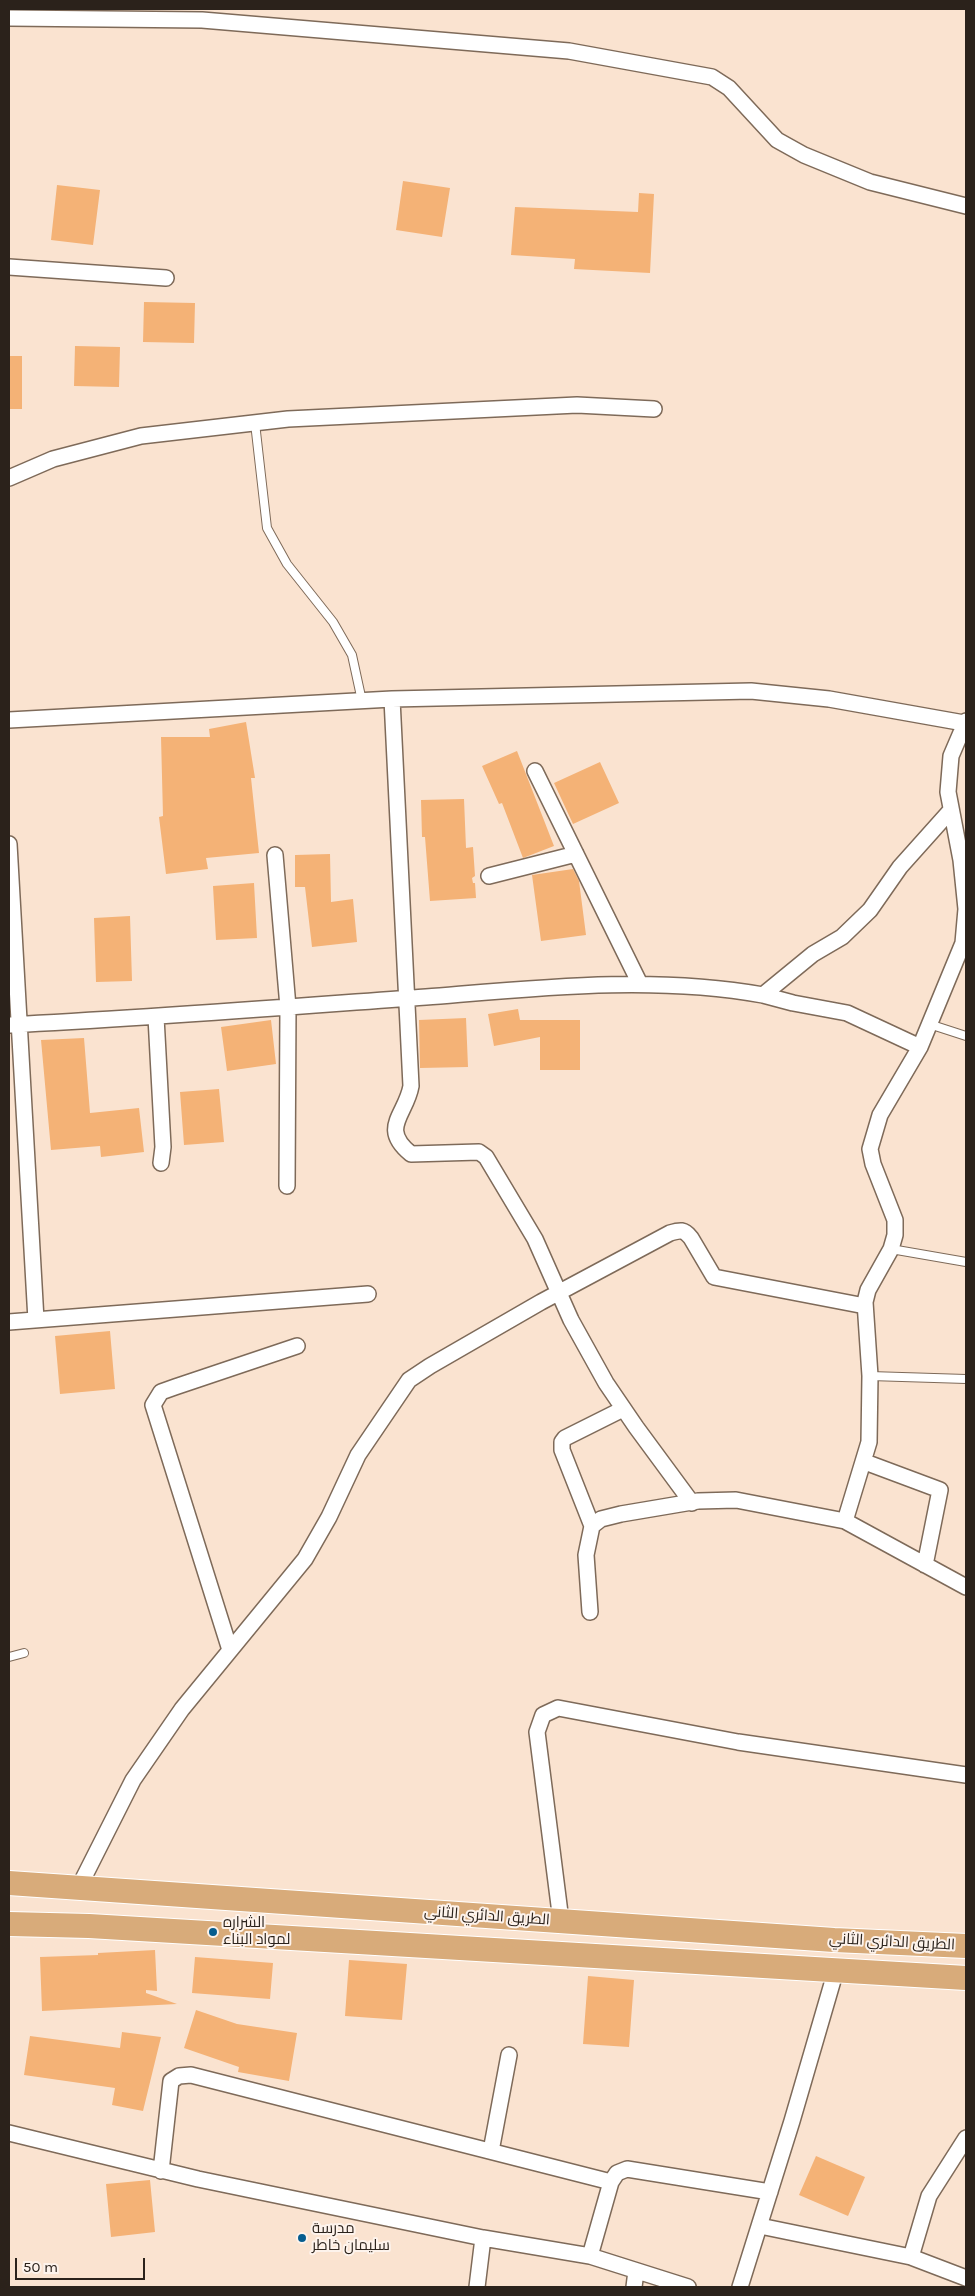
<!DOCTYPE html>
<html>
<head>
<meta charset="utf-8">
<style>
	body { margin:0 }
	#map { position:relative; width:975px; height:2296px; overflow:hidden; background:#fae3d0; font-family:Karla,sans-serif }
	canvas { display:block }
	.frame { position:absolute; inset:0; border:10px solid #2b221b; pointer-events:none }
	.scale { position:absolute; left:15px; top:2258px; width:130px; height:22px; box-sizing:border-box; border:2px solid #2b221b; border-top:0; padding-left:6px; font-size:15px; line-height:18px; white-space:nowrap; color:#2b221b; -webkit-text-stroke:4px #fdf3ec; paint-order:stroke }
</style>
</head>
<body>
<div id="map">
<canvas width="975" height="2296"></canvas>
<div class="frame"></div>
<div class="scale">50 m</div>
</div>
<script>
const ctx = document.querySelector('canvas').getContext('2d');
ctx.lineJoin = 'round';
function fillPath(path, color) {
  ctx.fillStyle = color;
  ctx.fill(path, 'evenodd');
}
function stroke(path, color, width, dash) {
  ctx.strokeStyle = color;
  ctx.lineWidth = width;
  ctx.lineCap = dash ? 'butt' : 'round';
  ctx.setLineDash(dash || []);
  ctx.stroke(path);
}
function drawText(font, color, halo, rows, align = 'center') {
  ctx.font = font + ' Karla,Cairo,sans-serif';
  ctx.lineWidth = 4;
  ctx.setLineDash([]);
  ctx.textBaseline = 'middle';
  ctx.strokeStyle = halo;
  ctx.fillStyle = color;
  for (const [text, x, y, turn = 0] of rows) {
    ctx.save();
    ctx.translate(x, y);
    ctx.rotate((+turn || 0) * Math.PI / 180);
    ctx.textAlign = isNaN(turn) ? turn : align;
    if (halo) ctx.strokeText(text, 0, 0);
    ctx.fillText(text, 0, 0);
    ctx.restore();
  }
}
const building = new Path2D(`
	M403,181L450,188L442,237L396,230Z
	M57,185L100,190L93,245L51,240Z
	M639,193L654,194L650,273L574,269L575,259L511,255L515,207L638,212Z
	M144,302L195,303L194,343L143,342Z
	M75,346L120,347L119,387L74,386Z
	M9,356H22V409H9Z
	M246,722L255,778H251L259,853L206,858L208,869L166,874L159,817L163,816L161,737H210L209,729Z
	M517,751L554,846L523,858L502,803L499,804L482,766Z
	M600,762L619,803L573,824L554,783Z
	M464,799L466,848L473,847L475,876L472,878L473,883H475L476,898L430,901L425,837H422L421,800Z
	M330,854L331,902L353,899L357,942L312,947L305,887H295V855Z
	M573,869L579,881L586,935L541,941L532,875Z
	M254,883L257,938L216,940L213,886Z
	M130,916L132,981L96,982L94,918Z
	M518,1009L520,1020H580V1070H540V1037L494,1046L488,1014Z
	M466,1018L468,1067L420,1068L419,1020Z
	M271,1020L276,1064L227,1071L221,1027Z
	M84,1038L90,1113L139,1108L144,1152L101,1157L100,1146L51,1150L41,1040Z
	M219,1089L224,1142L184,1145L180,1092Z
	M110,1331L115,1389L60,1394L55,1336Z
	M155,1950L157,1991L146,1990V1993L177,2004L42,2011L40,1957L98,1955V1953Z
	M195,1957L273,1963L270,1999L192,1993Z
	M349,1960L407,1964L402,2020L345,2016Z
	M588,1976L634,1980L629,2047L583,2044Z
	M196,2010L237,2024L297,2033L289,2081L238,2072L239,2067L184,2048Z
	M122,2032L161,2037L143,2111L112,2105L115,2088L24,2075L30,2036L120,2048Z
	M816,2156L865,2177L848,2216L799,2195Z
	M150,2180L155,2232L111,2237L106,2184Z`);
const service = new Path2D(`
	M255,423L267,528L287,564L333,622L352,655L362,701
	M929,1024L966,1036
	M891,1249L966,1262
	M870,1376L966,1379
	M9,1657L24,1653`);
const minor = new Path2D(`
	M9,18L202,20L569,51L712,77L729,88L777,140L804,155L870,182L966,206
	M9,267L166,278
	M9,478L53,459L141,436L288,419L577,405L654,409
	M392,699L411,1086C406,1115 379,1128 411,1154L479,1152L486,1157L535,1239L571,1320L606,1383L636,1427L692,1503
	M9,720L392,699L751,691L829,699L964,723
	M535,771L640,984
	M9,844L36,1320
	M275,855L288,1007L287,1186
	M489,876L576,854
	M156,1017L163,1147L161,1163
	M9,1025C148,1018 287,1007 426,997C537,988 652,975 763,995
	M920,1047L847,1013L793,1003L763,995L813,954L842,937L870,910L900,867L951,810
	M9,1322L368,1294
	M865,1462L940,1490L925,1565
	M845,1521L869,1442L870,1376L865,1302L868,1290L891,1249L895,1235V1220L873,1164L870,1149L880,1115L920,1047L963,943L966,909L961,860L948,792L951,756L966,721
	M592,1526L562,1450V1442L565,1438L623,1409
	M590,1612L586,1555L592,1526L601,1519L621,1514L698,1501L736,1500L845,1521L966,1587
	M230,1650L153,1405L161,1392L175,1387L297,1346
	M78,1889L133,1780L182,1709L305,1559L329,1517L358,1455L409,1380L430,1366L541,1302L670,1233C680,1230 684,1229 691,1238L714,1277L865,1306
	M561,1921L537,1732L543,1715L558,1708L738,1742L966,1775
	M9,2133L198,2179L483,2238L590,2256L688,2287
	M491,2151L509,2055
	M161,2171L171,2081L179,2076L191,2075L611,2182L590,2256
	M611,2182L617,2173L627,2169L770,2192
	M760,2226L911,2257L966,2278
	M911,2257L929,2196L966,2138
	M477,2287L483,2238
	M634,2287L636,2271
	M740,2287L792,2121L836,1970`);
const primary = new Path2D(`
	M9,1883L834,1940L966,1946
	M9,1924L89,1926L966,1978`);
const markers = [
	[213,1932,5,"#065d8f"],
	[302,2238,5,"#065d8f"]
];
const streetNames = [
	["الطريق الدائري الثاني",487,1916,4],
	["الطريق الدائري الثاني",892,1942,3]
];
const poiNames = [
	["الشراره",223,1923],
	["لمواد البناء",223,1940],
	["مدرسة",312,2229],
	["سليمان خاطر",312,2246]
];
fillPath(building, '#f4b276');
stroke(service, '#7e6a59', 10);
stroke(minor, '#7e6a59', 18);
stroke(primary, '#fff', 26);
stroke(service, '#fff', 8);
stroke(minor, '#fff', 15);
stroke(primary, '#d8ab7a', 24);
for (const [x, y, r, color] of markers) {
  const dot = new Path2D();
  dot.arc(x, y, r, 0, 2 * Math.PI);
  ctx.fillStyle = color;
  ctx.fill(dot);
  stroke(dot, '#fdf3ec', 2);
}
drawText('15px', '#2b221b', '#fdf3ec', streetNames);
drawText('15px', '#2b221b', '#fdf3ec', poiNames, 'left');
</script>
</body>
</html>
